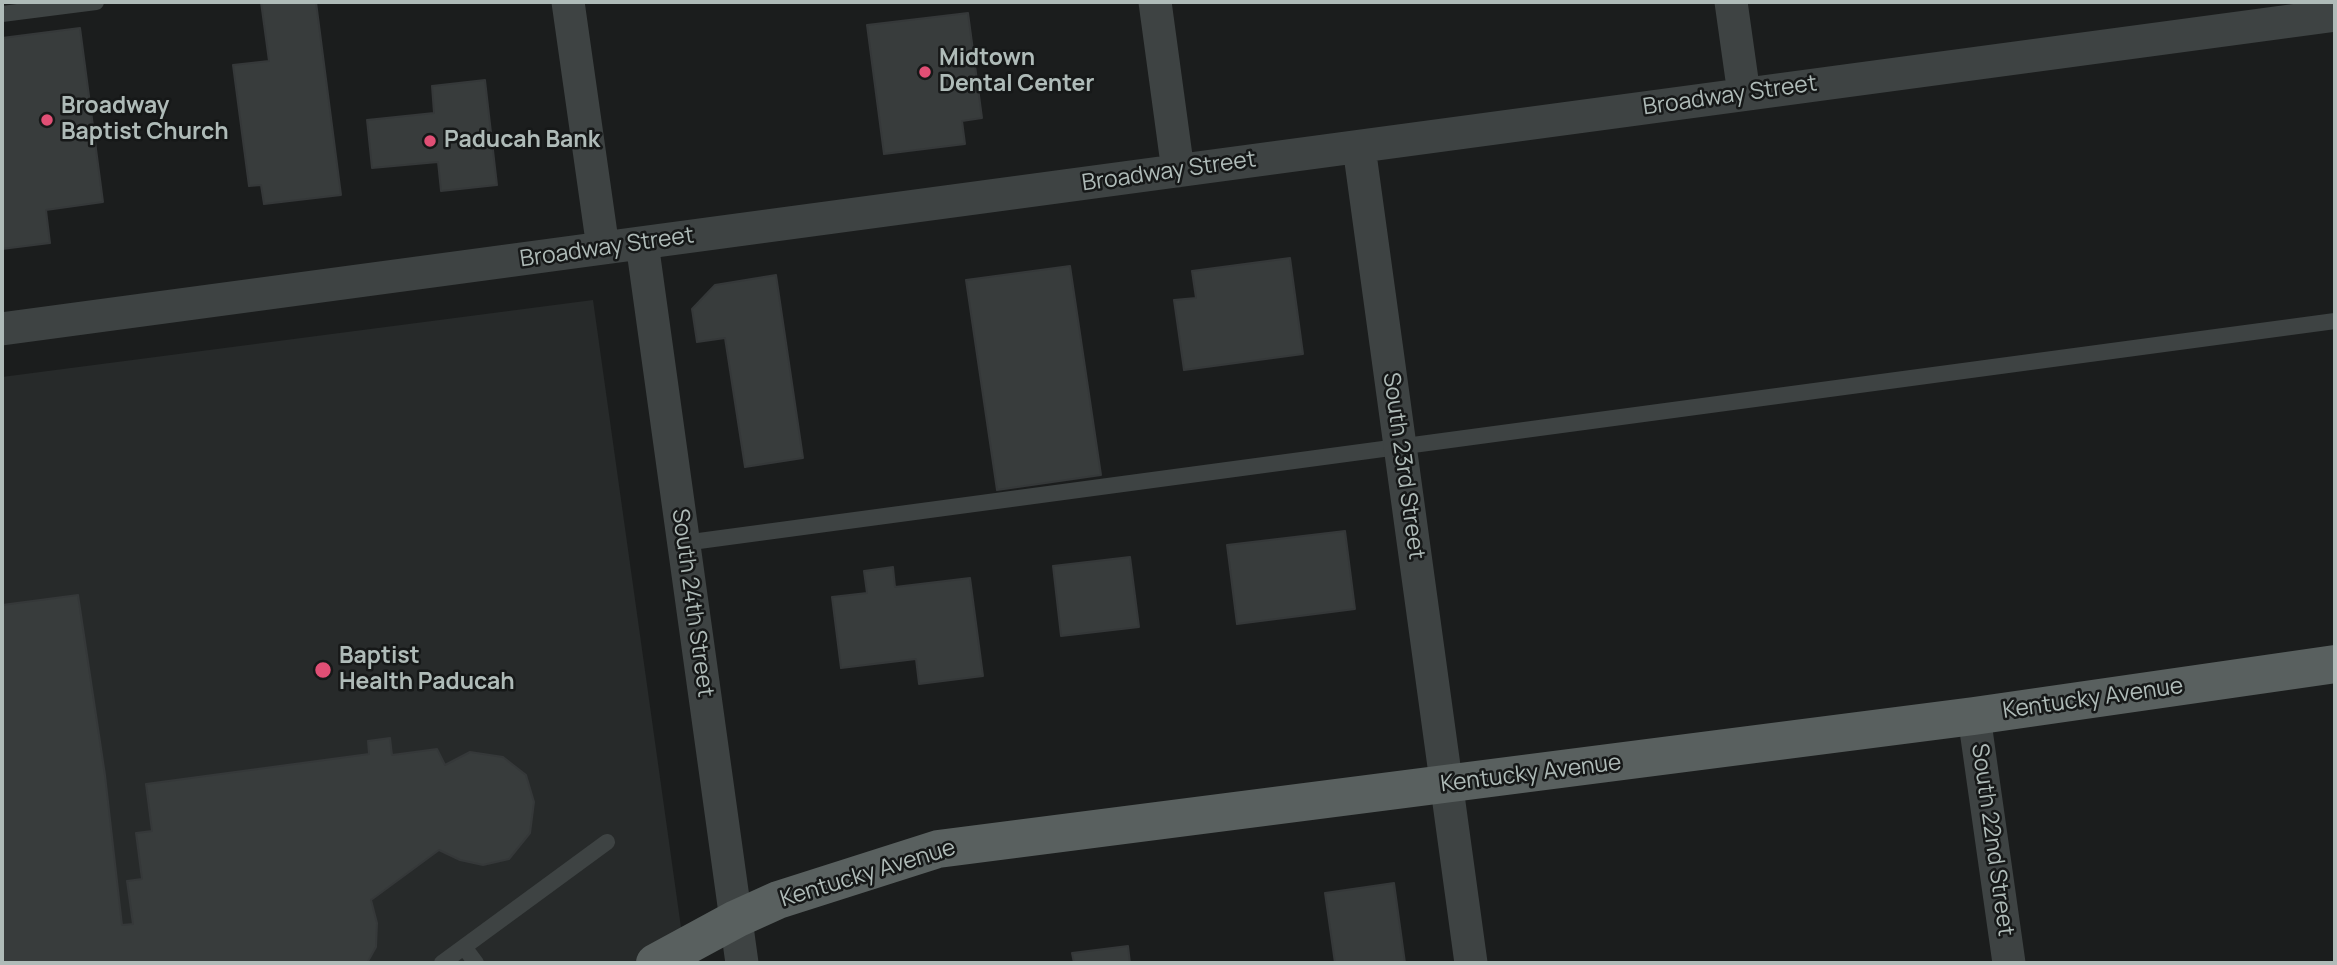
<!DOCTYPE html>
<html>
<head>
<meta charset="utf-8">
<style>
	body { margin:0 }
	#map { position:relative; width:2337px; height:965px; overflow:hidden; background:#1b1d1d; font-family:Manrope,sans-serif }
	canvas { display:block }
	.frame { position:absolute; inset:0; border:4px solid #afbbb8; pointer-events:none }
</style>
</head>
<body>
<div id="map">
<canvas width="2337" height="965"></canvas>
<div class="frame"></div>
</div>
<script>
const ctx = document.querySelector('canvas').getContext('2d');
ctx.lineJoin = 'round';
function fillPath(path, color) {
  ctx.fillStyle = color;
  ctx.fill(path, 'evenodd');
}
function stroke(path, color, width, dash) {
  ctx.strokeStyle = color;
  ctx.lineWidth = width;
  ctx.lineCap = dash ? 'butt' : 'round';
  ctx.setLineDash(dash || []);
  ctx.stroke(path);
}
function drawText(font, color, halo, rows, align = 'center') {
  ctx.font = font + ' Manrope,sans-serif';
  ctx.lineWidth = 5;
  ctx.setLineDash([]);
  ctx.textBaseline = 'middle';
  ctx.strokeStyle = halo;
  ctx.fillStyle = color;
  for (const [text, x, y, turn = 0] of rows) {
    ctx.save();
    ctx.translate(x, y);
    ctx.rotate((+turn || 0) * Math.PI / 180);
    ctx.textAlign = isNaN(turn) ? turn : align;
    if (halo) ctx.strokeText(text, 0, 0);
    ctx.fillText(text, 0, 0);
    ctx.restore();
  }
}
const built = new Path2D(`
	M593,300L686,963H2V377Z`);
const building = new Path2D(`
	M261,2H316L341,195L264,204L261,185L249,186L233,65L269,61Z
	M968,13L982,118L962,121L965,144L884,154L867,25Z
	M80,28L103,202L46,210L50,243L2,249V38Z
	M485,80L497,185L441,191L438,162L372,168L367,120L434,113L432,86Z
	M1290,258L1303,354L1184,370L1174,300L1196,298L1192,271Z
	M1070,266L1101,475L997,490L966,280Z
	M776,275L803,458L745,467L725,338L697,342L692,309L715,285Z
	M1345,531L1355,609L1237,624L1227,545Z
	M1130,557L1139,627L1061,636L1053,566Z
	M893,567L895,587L970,578L983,676L919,684L916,659L841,668L832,597L867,593L864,571Z
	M78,595L105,775L122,925L133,924L127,881L142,879L136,833L152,831L146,784L369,754L368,741L390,738L392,755L437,749L445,765L470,752L503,757L526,775L534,802L530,833L509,859L483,865L460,860L439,850L371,900L377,923L376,947L367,963H2V605Z
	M1394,883L1405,963H1335L1325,893Z
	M1128,946L1130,963H1074L1072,953Z`);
const service = new Path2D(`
	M2,14L96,2
	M684,543L2335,321
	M464,947L476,963
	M442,963L607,842`);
const minor = new Path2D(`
	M568,2L603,248
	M1155,2L1178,171
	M1731,2L1744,94
	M1359,147L1471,963
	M642,243L742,963
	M2,329L2335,15
	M1974,716L2009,963`);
const primary = new Path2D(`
	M655,963L736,919L778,900L938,849L1974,716L2335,664`);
const markers = [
	[925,72,7,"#e14f75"],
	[47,120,7,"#e14f75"],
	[430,141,7,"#e14f75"],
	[323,670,9,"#e14f75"]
];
const poiNames = [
	["Midtown",939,59],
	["Dental Center",939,85],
	["Broadway",61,107],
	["Baptist Church",61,133],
	["Paducah Bank",444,141],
	["Baptist",339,657],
	["Health Paducah",339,683]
];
const streetNames = [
	["Broadway Street",1730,96,-8],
	["Broadway Street",1169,172,-8],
	["Broadway Street",607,248,-8],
	["South 23rd Street",1403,466,82],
	["South 24th Street",692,603,82],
	["Kentucky Avenue",2093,699,-8],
	["Kentucky Avenue",1531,774,-7],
	["South 22nd Street",1992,840,82],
	["Kentucky Avenue",868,874,-17]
];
fillPath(built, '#272a2a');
fillPath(building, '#383c3c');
stroke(building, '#353839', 2);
stroke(service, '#3e4343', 16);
stroke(minor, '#3e4343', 33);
stroke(primary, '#59605f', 38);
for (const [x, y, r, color] of markers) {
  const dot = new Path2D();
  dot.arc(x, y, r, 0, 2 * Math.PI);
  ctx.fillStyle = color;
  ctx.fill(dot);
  stroke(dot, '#161818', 2.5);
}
drawText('bold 23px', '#afbbb8', '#161818', poiNames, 'left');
drawText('23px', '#afbbb8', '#161818', streetNames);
</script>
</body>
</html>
